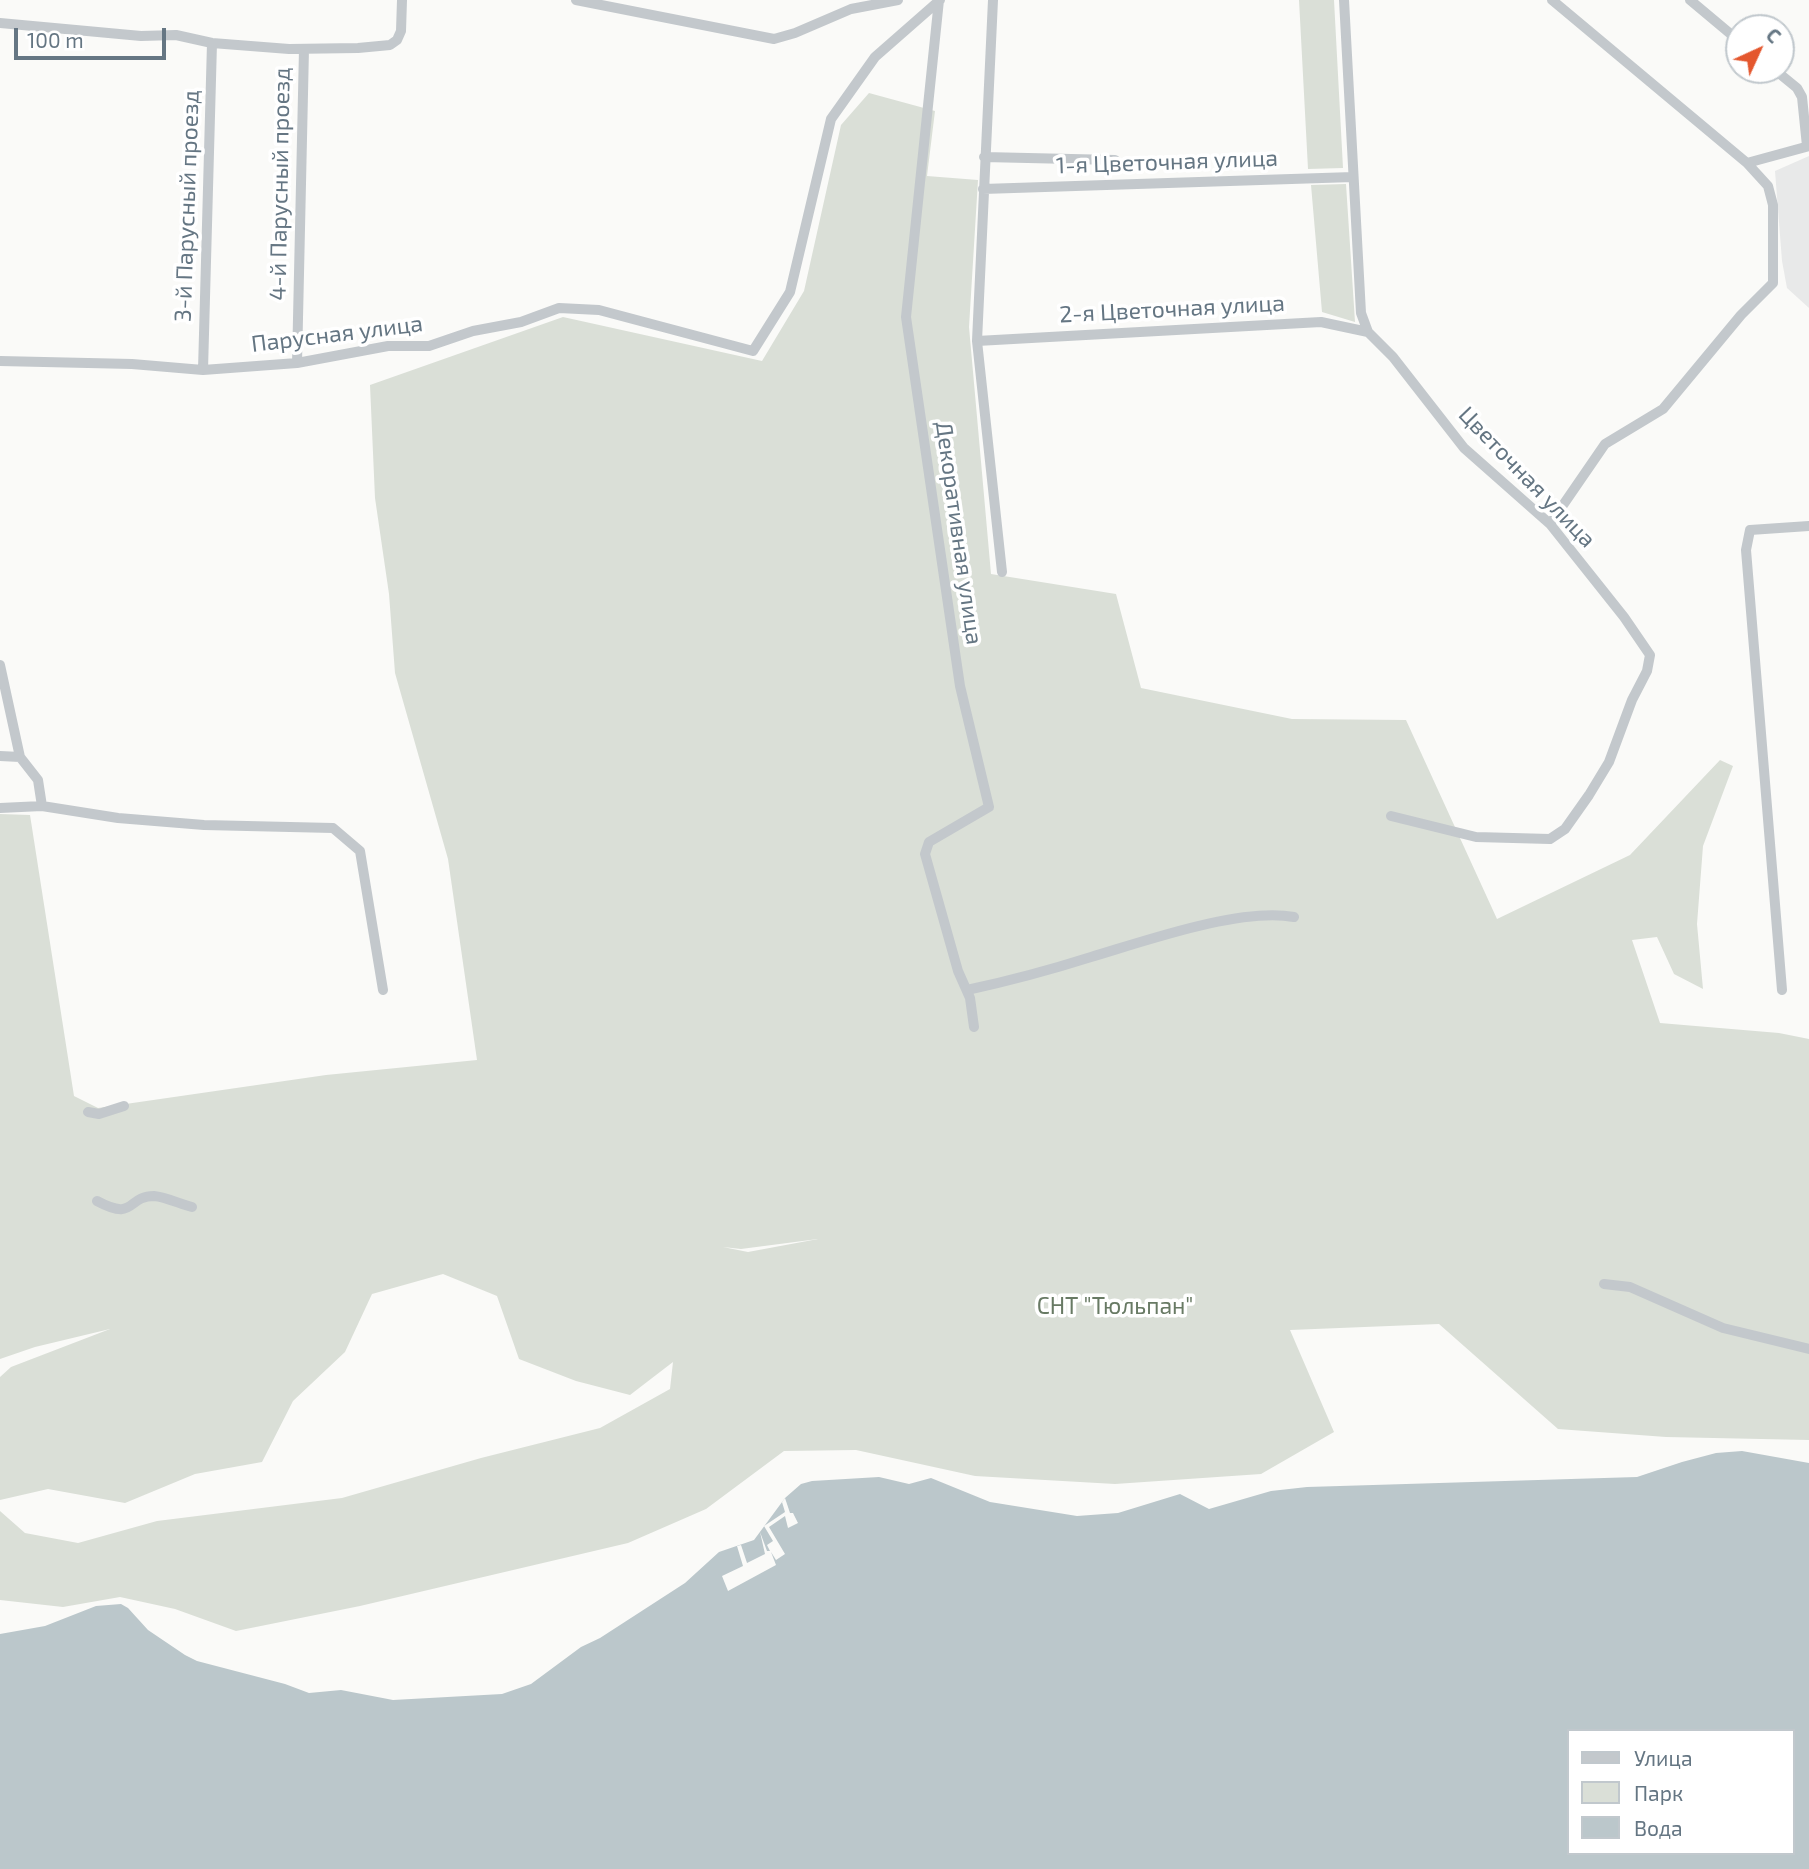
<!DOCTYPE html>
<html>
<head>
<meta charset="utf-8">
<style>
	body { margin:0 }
	#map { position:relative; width:1809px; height:1869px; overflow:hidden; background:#fafaf8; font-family:"Exo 2",sans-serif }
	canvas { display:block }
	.legend { position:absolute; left:1567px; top:1729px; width:228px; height:126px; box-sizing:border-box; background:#fff; border:2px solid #c1c8cd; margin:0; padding:9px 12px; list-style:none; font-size:21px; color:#657683 }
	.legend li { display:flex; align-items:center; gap:14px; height:35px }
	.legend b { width:35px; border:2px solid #c1c8cd }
	.north { position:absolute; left:1725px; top:14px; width:70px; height:70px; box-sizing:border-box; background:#fff; border:2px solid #c1c8cd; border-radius:50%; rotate:45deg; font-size:19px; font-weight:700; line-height:28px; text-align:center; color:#657683 }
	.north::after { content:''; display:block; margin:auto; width:24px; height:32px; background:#e4572e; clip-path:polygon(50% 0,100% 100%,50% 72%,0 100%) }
	.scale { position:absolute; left:14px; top:28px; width:152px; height:32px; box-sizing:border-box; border:4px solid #657683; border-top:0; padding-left:9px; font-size:21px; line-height:24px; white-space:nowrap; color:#657683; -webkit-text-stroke:5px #fff; paint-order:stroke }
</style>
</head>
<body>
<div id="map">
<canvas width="1809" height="1869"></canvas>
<ul class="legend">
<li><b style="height:9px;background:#c3c8cc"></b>Улица</li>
<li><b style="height:19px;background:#dadfd7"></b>Парк</li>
<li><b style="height:19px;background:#bbc7cb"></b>Вода</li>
</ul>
<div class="north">С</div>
<div class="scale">100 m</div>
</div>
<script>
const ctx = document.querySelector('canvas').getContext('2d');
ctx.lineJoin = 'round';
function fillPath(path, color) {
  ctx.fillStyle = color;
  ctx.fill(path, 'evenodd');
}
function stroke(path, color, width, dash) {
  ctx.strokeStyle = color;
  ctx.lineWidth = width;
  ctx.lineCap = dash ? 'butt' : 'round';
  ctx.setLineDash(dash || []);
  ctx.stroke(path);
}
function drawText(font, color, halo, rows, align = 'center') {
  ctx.font = font + ' "Exo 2",sans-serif';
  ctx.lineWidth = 7;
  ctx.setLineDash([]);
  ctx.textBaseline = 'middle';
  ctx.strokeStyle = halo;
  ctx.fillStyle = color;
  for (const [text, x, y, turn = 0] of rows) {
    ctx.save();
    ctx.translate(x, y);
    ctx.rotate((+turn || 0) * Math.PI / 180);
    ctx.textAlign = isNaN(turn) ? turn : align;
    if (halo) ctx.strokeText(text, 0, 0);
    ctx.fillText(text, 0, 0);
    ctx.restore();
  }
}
const built = new Path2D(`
	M1809,156V308L1787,288L1782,261L1775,171Z`);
const green = new Path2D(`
	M1299,0H1334L1343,168L1308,169Z
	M869,93L935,111L927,176L978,180L969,327L991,574L1116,594L1141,688L1292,719L1406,720L1497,919L1630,855L1720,760L1733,766L1703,846L1697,924L1703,989L1674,974L1657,937L1632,940L1660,1023L1779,1033L1809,1039V1440L1666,1437L1558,1429L1439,1324L1290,1330L1334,1432L1261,1474L1115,1484L975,1476L856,1450L784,1451L706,1509L628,1543L360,1606L236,1631L175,1609L120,1597L63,1607L0,1600V1511L25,1533L78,1543L157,1521L342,1498L481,1458L600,1428L670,1389L673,1362L630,1395L576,1381L519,1359L497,1296L443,1274L372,1294L345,1352L293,1401L262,1462L195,1474L125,1503L48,1489L0,1500V1377L11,1367L110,1329L35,1347L0,1359V814L30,815L74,1096L98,1108L326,1075L477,1060L448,859L395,673L389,594L375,498L370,385L563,317L762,361L804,291L841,125ZM818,1239L748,1252L723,1247L741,1249Z
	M1346,184L1355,322L1322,312L1311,185Z`);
const water = new Path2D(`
	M1742,1451L1809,1463V1869H0V1634L45,1626L96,1606L121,1604L128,1608L148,1630L185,1655L197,1661L285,1684L309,1693L341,1690L393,1700L502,1694L531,1684L581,1647L600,1638L685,1583L719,1552L754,1540L785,1498L801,1484L812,1481L879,1477L909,1484L931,1478L990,1502L1077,1516L1118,1513L1180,1494L1209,1509L1271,1491L1307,1487L1637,1477L1682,1462L1716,1453ZM1569,1731H1793V1853H1569Z`);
const pier = new Path2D(`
	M785,1498L790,1513H793L798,1523L788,1528L785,1516L769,1527L785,1554L776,1560L771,1552L776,1565L728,1591L722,1576L743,1566L737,1546L741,1545L747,1563L765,1554L760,1532L767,1551H770L767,1545L773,1541L764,1526L785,1512L782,1502Z`);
const minor = new Path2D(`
	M576,0L774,39L795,33L851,9L898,0
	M939,0L906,317L960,686L989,807L929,842L925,854L958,971L970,998L974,1027
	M993,0L977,341L1002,572
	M1344,0L1361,313L1368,332L1393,357L1464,448L1550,524L1624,617L1650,655L1647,671L1632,700L1609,762L1589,795L1565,829L1550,839L1476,837L1391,816
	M1552,0L1747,163L1809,146
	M1690,0L1739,41
	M0,23L141,36L176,35L212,43L289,49L358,48L390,45L397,40L401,31L402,0
	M1775,70L1797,88L1802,97L1807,146
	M984,157L1115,160
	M983,189L1353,177
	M977,341L1321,322L1368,332
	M0,361L132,364L203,370L297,363L388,346H429L473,331L521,322L559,308L599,310L753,351L790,292L831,119L875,57L940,0
	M297,363L304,49
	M203,370L212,43
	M1550,524L1605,444L1663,409L1741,315L1773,283V205L1768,186L1747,163
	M0,665L20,757L38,780L42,806
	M0,756L20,757
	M0,808L42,806L118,818L204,825L333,828L360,851L383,990
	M967,990C1009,981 1050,970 1091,957C1145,941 1241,907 1294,917
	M1782,990L1746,550L1750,530L1809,526
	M88,1112L99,1114L124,1106
	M97,1201C136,1222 126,1196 154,1196C166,1197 180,1204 192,1207
	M1604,1284L1630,1287L1723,1328L1809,1349`);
const streetNames = [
	["1-я Цветочная улица",1167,162,-2],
	["4-й Парусный проезд",280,184,-89],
	["3-й Парусный проезд",187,206,-88],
	["2-я Цветочная улица",1172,309,-3],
	["Парусная улица",337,334,-7],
	["Цветочная улица",1527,477,46],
	["Декоративная улица",959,533,82]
];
const parkNames = [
	["СНТ \"Тюльпан\"",1115,1306]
];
fillPath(built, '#e8e9e9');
fillPath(green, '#dadfd7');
fillPath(water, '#bbc7cb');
fillPath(pier, '#fafaf8');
stroke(minor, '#c3c8cc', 10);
drawText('23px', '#657683', '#fff', streetNames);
drawText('23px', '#687a64', '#fff', parkNames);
</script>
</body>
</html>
